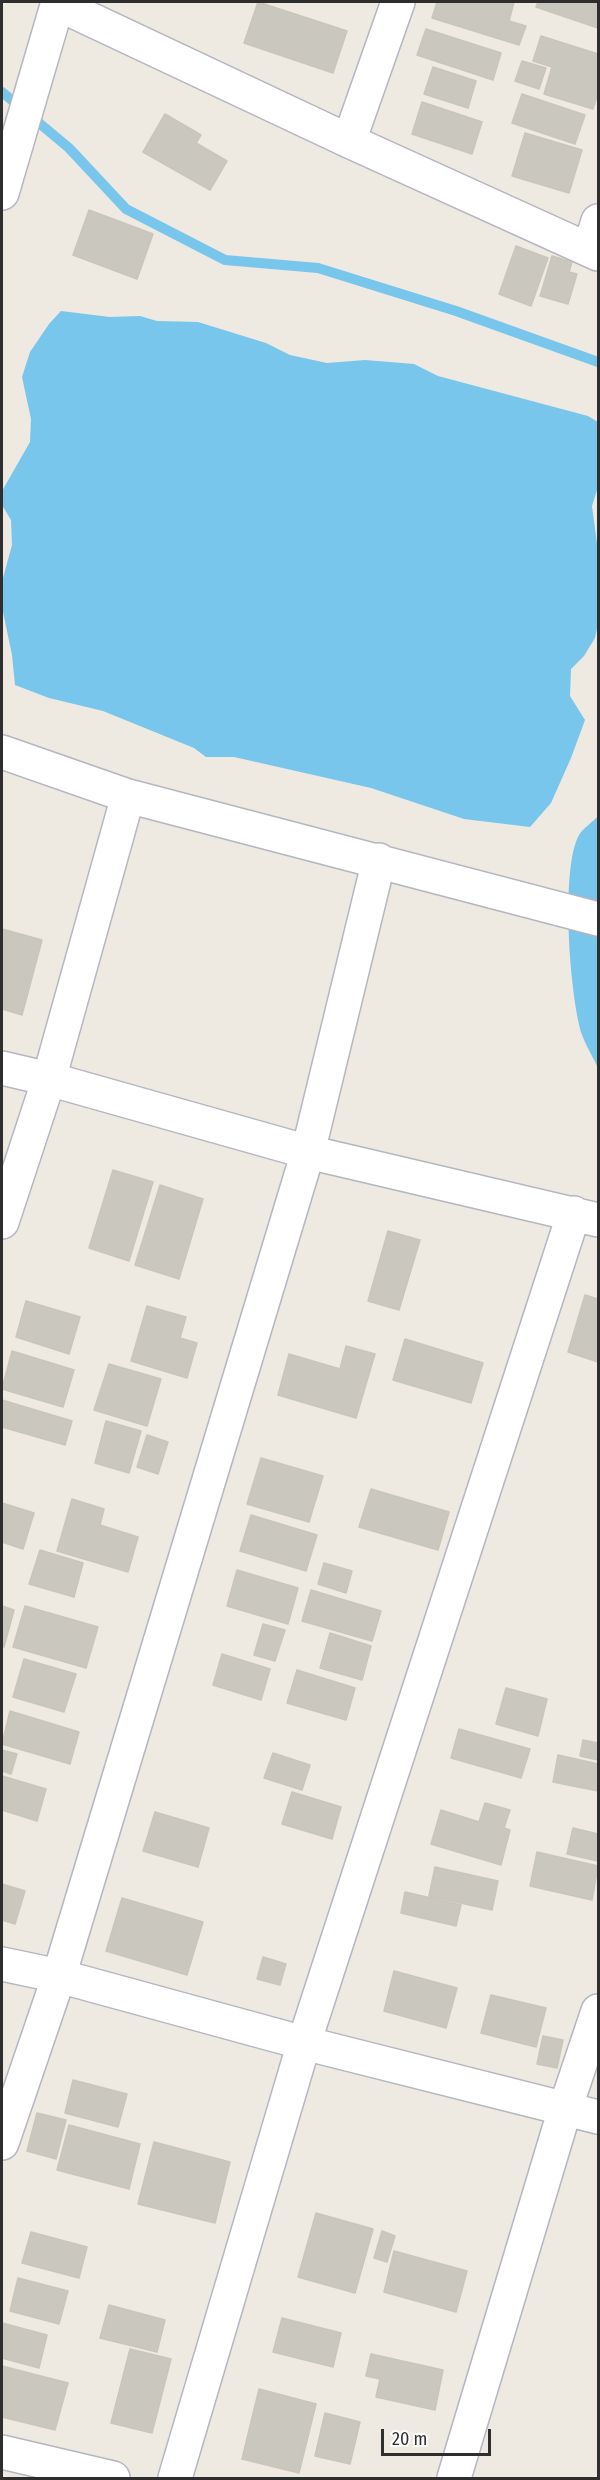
<!DOCTYPE html>
<html>
<head>
<meta charset="utf-8">
<style>
	body { margin:0 }
	#map { position:relative; width:600px; height:2480px; overflow:hidden; background:#eee9e1; font-family:"Fira Sans Condensed",sans-serif }
	canvas { display:block }
	.frame { position:absolute; inset:0; border:3px solid #2e2e2e; pointer-events:none }
	.scale { position:absolute; left:381px; top:2429px; width:110px; height:27px; box-sizing:border-box; border:3px solid #2e2e2e; border-top:0; padding-left:8px; font-size:18px; line-height:21px; white-space:nowrap; color:#2e2e2e; -webkit-text-stroke:4px #fff; paint-order:stroke }
</style>
</head>
<body>
<div id="map">
<canvas width="600" height="2480"></canvas>
<div class="frame"></div>
<div class="scale">20 m</div>
</div>
<script>
const ctx = document.querySelector('canvas').getContext('2d');
ctx.lineJoin = 'round';
function fillPath(path, color) {
  ctx.fillStyle = color;
  ctx.fill(path, 'evenodd');
}
function stroke(path, color, width, dash) {
  ctx.strokeStyle = color;
  ctx.lineWidth = width;
  ctx.lineCap = dash ? 'butt' : 'round';
  ctx.setLineDash(dash || []);
  ctx.stroke(path);
}
const water = new Path2D(`
	M61,311L110,317L140,316L157,321L198,322L266,343L290,355L327,363L365,360L414,364L438,376L588,416L598,422V487L592,506L598,551V624L595,638L584,656L571,669L570,696L585,720L571,758L551,803L530,827L464,819L371,788L234,757H206L194,748L103,711L49,698L15,685L12,655L3,612V578L12,545L11,520L2,505V491L30,442L31,419L22,377L30,352L49,324Z
	M598,816V1068C593,1057 586,1046 582,1035C570,998 560,869 579,835C583,828 593,822 598,816Z`);
const stream = new Path2D(`
	M2,92L69,148L126,209L225,260L318,268L456,311L598,362`);
const building = new Path2D(`
	M258,2L347,31L333,73L244,43Z
	M437,2H514L509,21L526,26L519,45L432,18Z
	M538,2H598V28L536,7Z
	M426,29L501,53L493,80L417,55Z
	M541,36L598,54V93L593,109L544,94L552,67L533,61Z
	M522,61L546,68L539,89L515,81Z
	M433,67L476,81L468,108L424,94Z
	M522,94L585,115L575,144L512,123Z
	M422,102L482,122L472,154L412,134Z
	M165,114L201,135L196,143L227,161L210,190L143,152Z
	M525,133L582,150L569,193L512,176Z
	M89,210L153,234L137,279L73,255Z
	M516,246L548,258L531,306L499,294Z
	M552,256L572,262L569,272L577,274L568,304L540,296Z
	M2,929L42,940L22,1015L2,1009Z
	M113,1170L153,1182L129,1261L89,1248Z
	M160,1185L203,1199L179,1279L135,1265Z
	M388,1231L420,1240L399,1310L368,1301Z
	M585,1295L598,1299V1362L568,1352Z
	M26,1301L80,1317L69,1354L16,1337Z
	M147,1306L186,1317L180,1338L197,1343L187,1378L131,1361Z
	M405,1339L483,1363L471,1403L393,1380Z
	M346,1346L375,1354L356,1418L278,1395L289,1354L340,1369Z
	M12,1351L74,1370L63,1407L2,1389Z
	M109,1364L161,1379L147,1426L94,1410Z
	M2,1400L72,1421L65,1445L2,1427Z
	M106,1421L141,1431L129,1473L95,1463Z
	M147,1435L168,1442L158,1474L137,1467Z
	M261,1458L323,1476L309,1522L247,1504Z
	M371,1489L449,1512L438,1550L359,1527Z
	M72,1499L104,1509L100,1525L138,1537L128,1572L57,1551Z
	M2,1503L34,1513L23,1549L2,1542Z
	M251,1515L317,1535L306,1571L240,1551Z
	M40,1550L83,1563L74,1597L29,1584Z
	M324,1563L352,1571L346,1593L318,1584Z
	M237,1570L298,1588L288,1624L227,1606Z
	M311,1590L381,1611L372,1641L302,1621Z
	M2,1606L14,1610L4,1647L2,1646Z
	M25,1606L98,1627L86,1668L13,1647Z
	M263,1624L285,1630L275,1661L254,1655Z
	M330,1633L371,1646L362,1680L320,1668Z
	M222,1654L270,1669L261,1700L213,1685Z
	M24,1659L76,1674L64,1712L13,1697Z
	M297,1670L355,1688L346,1720L287,1703Z
	M506,1688L547,1699L538,1736L496,1724Z
	M10,1711L79,1732L70,1764L2,1744Z
	M459,1729L530,1749L521,1778L451,1758Z
	M583,1740L598,1743V1760L580,1756Z
	M2,1750L17,1754L11,1774L2,1771Z
	M273,1753L310,1765L302,1790L264,1778Z
	M558,1755L598,1764V1791L553,1782Z
	M2,1776L46,1789L37,1821L2,1810Z
	M292,1792L341,1807L332,1839L282,1824Z
	M485,1803L510,1810L504,1828L510,1830L501,1865L431,1844L441,1810L479,1822Z
	M155,1812L209,1828L198,1867L143,1851Z
	M573,1828L598,1834V1861L567,1854Z
	M537,1852L598,1866L592,1900L530,1886Z
	M435,1867L498,1881L492,1910L429,1896Z
	M2,1884L25,1891L15,1924L2,1920Z
	M405,1892L461,1905L456,1926L401,1913Z
	M122,1898L203,1922L187,1975L106,1951Z
	M263,1957L286,1964L280,1985L257,1979Z
	M394,1971L457,1988L446,2028L384,2011Z
	M491,1995L546,2008L536,2047L481,2033Z
	M543,2036L563,2040L557,2068L537,2064Z
	M73,2080L127,2094L118,2127L65,2113Z
	M37,2113L66,2120L56,2159L27,2151Z
	M69,2125L140,2144L129,2189L57,2170Z
	M154,2142L230,2162L215,2223L138,2204Z
	M316,2213L373,2229L355,2293L298,2277Z
	M382,2231L395,2236L387,2262L374,2258Z
	M31,2232L87,2247L79,2278L22,2263Z
	M394,2251L467,2271L456,2312L384,2292Z
	M18,2278L68,2291L59,2324L10,2311Z
	M109,2305L165,2320L157,2352L100,2338Z
	M282,2318L341,2333L333,2367L273,2352Z
	M2,2323L47,2335L39,2368L2,2358Z
	M130,2349L171,2359L152,2433L111,2423Z
	M371,2354L443,2370L435,2410L376,2397L380,2379L366,2376Z
	M2,2366L68,2383L55,2430L2,2417Z
	M259,2389L316,2404L299,2473L242,2459Z
	M325,2413L360,2422L350,2464L315,2456Z`);
const street = new Path2D(`
	M58,4L349,141L598,254
	M349,141L398,2
	M2,193L58,2
	M589,250L598,221
	M2,752L128,796L598,919
	M2,1068L49,1079L308,1152L598,1220
	M2,1222L49,1079L128,796
	M2,1964L59,1976L304,2043L598,2117
	M2,2143L59,1976L308,1152L379,860
	M2,2452L113,2478
	M175,2478L304,2043L574,1213
	M454,2478L565,2109L598,2011`);
fillPath(water, '#78c6ec');
stroke(stream, '#78c6ec', 10);
fillPath(building, '#cac7bf');
stroke(building, '#cac5ba', 1.5);
stroke(street, '#b4b6c0', 36);
stroke(street, '#fff', 33);
</script>
</body>
</html>
